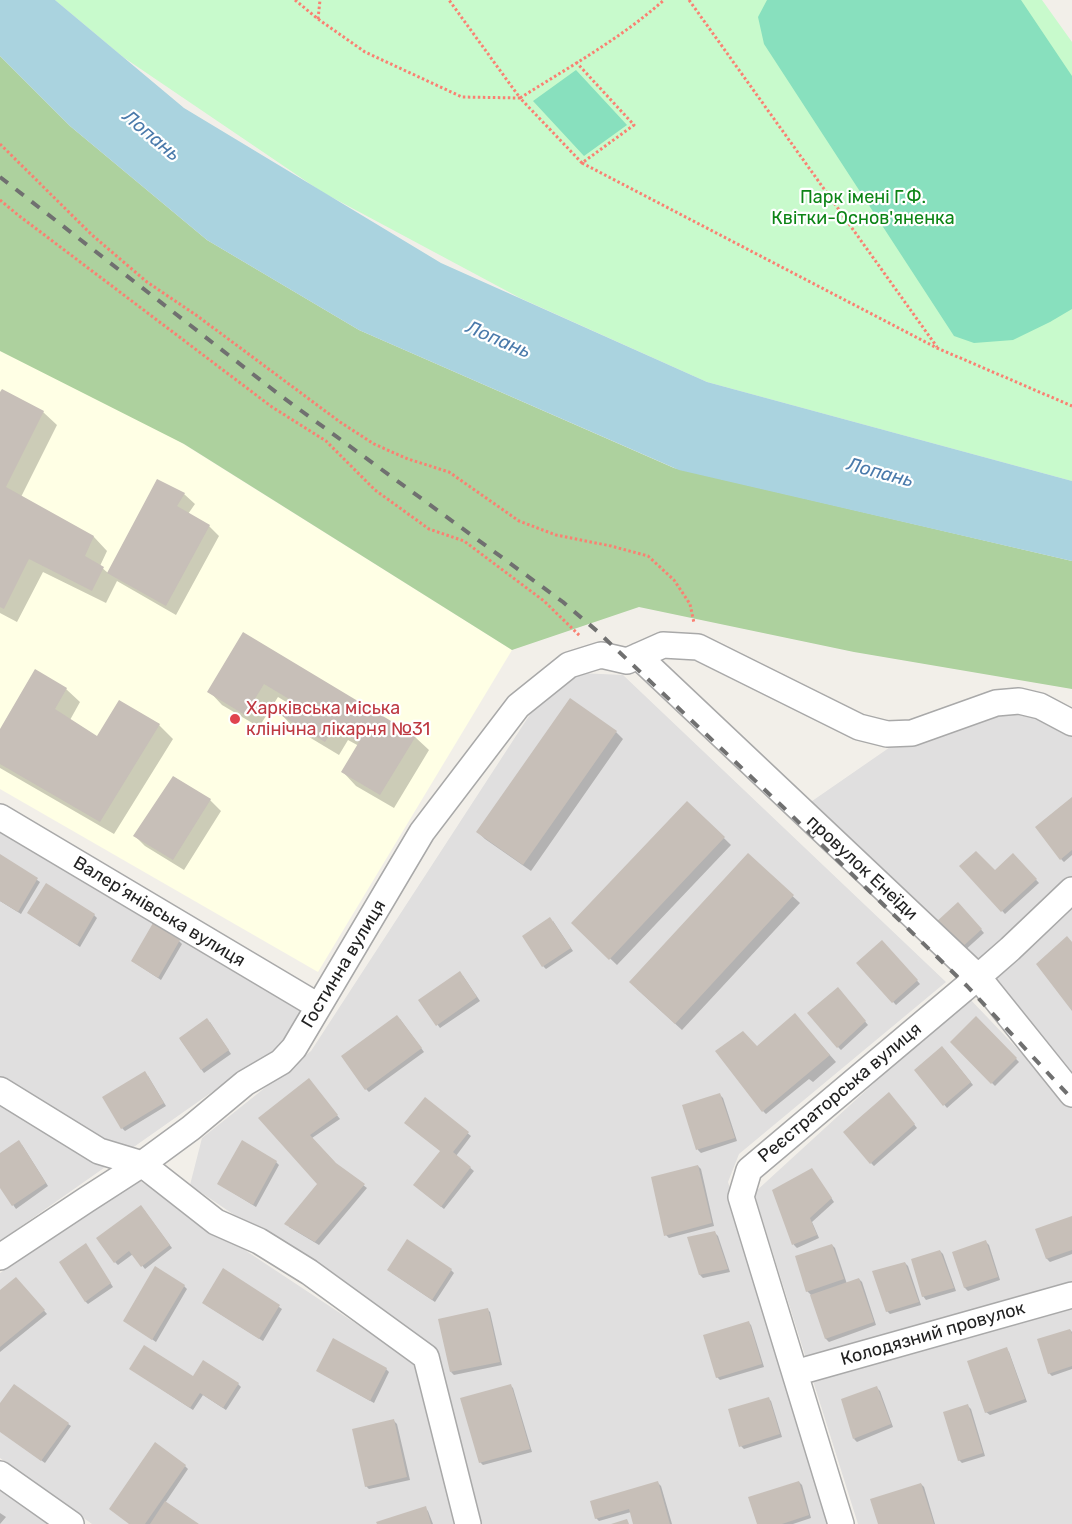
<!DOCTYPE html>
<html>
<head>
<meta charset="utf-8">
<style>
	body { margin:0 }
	canvas { display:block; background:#f2efe9 }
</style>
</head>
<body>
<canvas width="1072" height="1524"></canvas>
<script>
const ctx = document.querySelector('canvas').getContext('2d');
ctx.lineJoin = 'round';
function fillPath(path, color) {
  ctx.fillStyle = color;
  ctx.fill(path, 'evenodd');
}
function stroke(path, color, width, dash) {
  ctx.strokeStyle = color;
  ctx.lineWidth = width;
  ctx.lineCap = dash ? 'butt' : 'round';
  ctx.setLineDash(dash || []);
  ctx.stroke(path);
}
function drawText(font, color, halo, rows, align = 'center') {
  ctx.font = font + ' Rubik,sans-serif';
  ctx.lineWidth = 4.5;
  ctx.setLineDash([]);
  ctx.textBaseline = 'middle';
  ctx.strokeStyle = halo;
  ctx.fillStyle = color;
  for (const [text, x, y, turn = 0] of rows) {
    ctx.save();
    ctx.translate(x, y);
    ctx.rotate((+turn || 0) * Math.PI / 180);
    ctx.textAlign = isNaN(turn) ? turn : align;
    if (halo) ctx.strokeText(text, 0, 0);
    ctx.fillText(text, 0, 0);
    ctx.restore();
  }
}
const residential = new Path2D(`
	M579,673L623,675L946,982L739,1154L728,1182L833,1524H479L437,1352L190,1185L202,1138L311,1051L540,699Z
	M1027,710L1072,733V1081L802,808L896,743L979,716Z
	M0,830L305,1013L283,1048L239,1073L0,1241Z
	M968,997L1072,1106V1524H858L754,1193Z
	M139,1180L414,1362L461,1524H92L0,1458V1273Z
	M0,1487L53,1524H0Z`);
const education = new Path2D(`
	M0,329L512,650L318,972L0,789Z`);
const forest = new Path2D(`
	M0,56L70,126L207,240L359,330L674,468L1072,561V689L854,652L639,607L512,650L184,444L0,351Z`);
const park = new Path2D(`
	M55,0H1042L1072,42V481L707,382L520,298L322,192L123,57Z`);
const pitch = new Path2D(`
	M767,0H1021L1072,76V309L1050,322L1013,340L974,343L954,336L764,44L758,17Z
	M576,70L627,125L584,156L533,101Z`);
const water = new Path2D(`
	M0,0H55L184,108L441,263L707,382L1072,481V561L679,470L359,330L207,240L70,126L0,56Z`);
const shadow = new Path2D(`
	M0,394L43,412L57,425L21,497L94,537L107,551L100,566L108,573L184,494L195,504L188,514L209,526L219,536L176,615L117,581L106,603L43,572L17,622L0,613Z
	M244,634L415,737L429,750L394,808L356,786L343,772L359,746L348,740L339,755L294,728L281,714L288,703L278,697L259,727L222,705L209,691Z
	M66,689L80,702L70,720L98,738L159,725L173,739L114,834L0,768V731Z
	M616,732L623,739L531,871L485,839L478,832Z
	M174,777L210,800L221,811L184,870L145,846L135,836Z
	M1072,799V855L1064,862L1061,859Z
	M687,802L731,845L617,965L573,923Z
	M0,855L40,882L21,914L0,901Z
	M748,855L800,903L682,1030L637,989Z
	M1013,855L1039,883L1005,914L961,866L995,872Z
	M958,903L984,933L963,952Z
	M29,913L94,915L97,918L80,947Z
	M553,921L573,951L546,969L543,966Z
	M179,941L182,944L161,980L132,961Z
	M882,942L920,984L896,1005L858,964Z
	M463,976L480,1001L440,1028L420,1001Z
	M840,992L868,1025L841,1050L838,1047Z
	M976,1018L1019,1062L995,1086L951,1042Z
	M400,1019L424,1052L369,1092L366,1089Z
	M210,1022L231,1054L204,1073L180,1039Z
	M801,1022L836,1062L813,1082L809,1079L766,1114L763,1111L770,1063Z
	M945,1050L973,1085L947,1108L916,1070Z
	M148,1076L166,1106L125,1131L122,1128Z
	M311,1083L340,1119L312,1138L337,1165L367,1188L319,1245L289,1227L319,1184L259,1118Z
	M720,1095L723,1098L737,1141L701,1153L698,1150L683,1106Z
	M892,1097L917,1128L874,1166L871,1163Z
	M425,1099L471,1136L456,1156L474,1171L444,1209L418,1188L441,1151Z
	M22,1145L48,1186L16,1209L0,1186V1155Z
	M276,1162L279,1165L256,1207L222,1186Z
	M698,1166L701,1169L714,1226L669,1238L666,1235Z
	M814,1173L834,1202L812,1222L819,1238L797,1248L794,1245L773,1191Z
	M144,1210L172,1248L145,1269L133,1254L118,1265L115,1262Z
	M1072,1217V1254L1050,1262L1047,1259L1036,1230Z
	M715,1233L718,1236L730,1272L703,1278L700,1275Z
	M986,1242L989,1245L1000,1280L968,1291L965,1288L954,1253Z
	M832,1245L835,1248L847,1284L859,1279L862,1282L876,1325L829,1342L826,1339L811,1295L807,1291Z
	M88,1248L113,1287L88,1304L85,1301Z
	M940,1251L943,1254L956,1291L926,1300L923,1296Z
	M905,1263L908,1266L921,1305L890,1314L887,1311Z
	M224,1270L282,1309L263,1341L206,1305Z
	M451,1270L454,1273L435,1302L392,1273Z
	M16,1279L47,1314L0,1352V1292Z
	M184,1286L187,1289L156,1342L125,1321Z
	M487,1309L490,1312L502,1365L454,1375L451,1372Z
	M748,1322L751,1325L764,1367L720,1380L717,1377Z
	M1070,1330L1072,1332V1369L1052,1376L1049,1373Z
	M1006,1349L1009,1352L1027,1402L990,1415L986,1412Z
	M386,1369L389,1372L374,1403L321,1373Z
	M134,1371L238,1384L241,1387L226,1410L203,1395L193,1410Z
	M510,1385L513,1388L532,1452L483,1465L480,1462Z
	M877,1388L880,1391L893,1427L857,1442L854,1439Z
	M768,1398L771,1401L782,1437L744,1449L741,1446Z
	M0,1405L68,1424L71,1426L45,1463L0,1431Z
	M968,1406L971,1409L985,1456L962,1463L959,1460Z
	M394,1421L397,1424L410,1480L369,1489L366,1486Z
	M185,1466L188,1469L165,1503L196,1524H130Z
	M799,1482L802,1485L811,1518L793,1524H758Z
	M658,1483L661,1486L672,1524H635L631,1512L599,1521L596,1518Z
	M921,1484L924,1487L935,1524H880Z
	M425,1508L428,1511L433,1524H378Z
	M0,1513L6,1517L0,1524Z`);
const building = new Path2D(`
	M2,389L44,411L6,487L94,536L85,556L104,567L92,591L29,559L4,609L0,607V392Z
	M157,479L185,493L177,506L210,525L166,606L107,573Z
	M243,632L416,736L380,795L341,772L359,742L335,727L325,742L279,714L289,699L264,684L245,715L207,692Z
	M35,669L67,688L55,709L97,736L119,700L160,724L100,822L0,764V729Z
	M570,698L617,731L523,865L476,832Z
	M173,776L211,799L173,860L133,836Z
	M1072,797V850L1060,860L1035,827Z
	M687,801L725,837L609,960L571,923Z
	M976,851L995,870L1013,853L1037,879L1001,912L959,866Z
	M748,853L794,895L675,1024L629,982Z
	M0,854L38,878L18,912L0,901Z
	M46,883L95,914L77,945L27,913Z
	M958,902L982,929L959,950L935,923Z
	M550,917L571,948L542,967L522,936Z
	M153,923L180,940L158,978L131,961Z
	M1067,936L1072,942V1011L1036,964Z
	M882,940L918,980L892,1003L856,963Z
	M460,971L477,997L436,1026L418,1000Z
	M838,987L866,1021L837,1048L807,1013Z
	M795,1013L830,1055L762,1112L715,1051L743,1031L757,1046Z
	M397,1015L422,1048L365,1090L341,1056Z
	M976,1016L1017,1058L991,1084L950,1042Z
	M207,1018L229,1050L201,1070L179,1038Z
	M942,1046L971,1082L943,1106L914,1070Z
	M145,1071L164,1103L121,1129L102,1097Z
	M309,1078L338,1115L310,1135L336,1163L365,1184L315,1242L284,1224L317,1184L258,1118Z
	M889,1092L915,1124L870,1164L843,1132Z
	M720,1093L735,1138L696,1150L682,1105Z
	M425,1097L469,1132L453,1152L471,1167L441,1207L413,1185L440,1151L404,1123Z
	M19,1140L46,1183L12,1206L0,1188V1153Z
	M242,1140L277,1161L253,1205L217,1184Z
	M698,1165L712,1223L664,1236L651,1177Z
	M812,1168L832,1198L810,1218L817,1235L792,1245L772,1190Z
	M141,1205L170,1245L141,1267L129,1251L114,1263L96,1238Z
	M1072,1216V1250L1046,1259L1035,1229Z
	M715,1231L728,1269L699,1275L687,1237Z
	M407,1239L452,1269L432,1300L387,1270Z
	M986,1240L998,1277L964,1288L952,1252Z
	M86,1243L111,1283L85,1302L59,1262Z
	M832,1244L844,1279L806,1292L795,1256Z
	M940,1250L954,1288L922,1297L911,1259Z
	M905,1262L919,1302L886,1312L872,1271Z
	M155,1266L185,1285L152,1340L123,1321Z
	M223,1268L280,1305L259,1339L202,1303Z
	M16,1277L45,1310L0,1347V1290Z
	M859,1278L874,1322L825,1339L810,1295Z
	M488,1308L500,1362L450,1372L438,1319Z
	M749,1321L762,1364L716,1378L703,1335Z
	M1070,1329L1072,1334V1366L1048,1374L1037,1339Z
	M333,1338L387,1368L370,1401L316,1371Z
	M144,1345L193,1376L203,1360L239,1383L223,1408L200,1393L190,1408L129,1369Z
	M1007,1347L1025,1399L985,1413L967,1361Z
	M14,1384L69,1423L41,1461L0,1432V1403Z
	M511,1384L530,1449L479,1463L460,1398Z
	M877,1386L891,1424L853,1439L841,1399Z
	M769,1397L780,1434L739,1447L728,1409Z
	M968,1404L983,1453L958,1461L943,1412Z
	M394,1419L407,1477L365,1487L352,1429Z
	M155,1442L186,1465L145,1524H129L109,1509Z
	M658,1481L670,1524H633L629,1509L595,1519L590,1501Z
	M799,1481L809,1515L782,1524H757L748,1497Z
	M921,1483L934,1524H878L870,1499Z
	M165,1501L199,1524H150Z
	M426,1506L431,1524H377L376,1522Z
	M627,1519L629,1524H611Z`);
const path = new Path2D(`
	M295,0L318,19L365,52L462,97L520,98L449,0
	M689,0L937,347
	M318,19L320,0
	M576,62L634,125L582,163L520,98C569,67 620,39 664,0
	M0,144L92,235L147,282L196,315L340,422L374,444L408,459L449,472L519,521L556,535L611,546L648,556L674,580L690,604L694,623
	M582,163L937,348L1072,406
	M0,200L18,215L272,407L326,441L375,490L429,529L464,541L544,601L580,636`);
const minor = new Path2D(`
	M638,656L978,977L1072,1094
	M0,817L318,1006
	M0,1090L99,1151L142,1164L216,1222L259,1241L309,1272L426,1357L468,1524
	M0,1257L86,1200L142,1164L191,1128L245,1083L281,1062L294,1048L422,832L518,706L569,665L601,655L627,661L663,645L698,647L859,727L887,734L912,733L996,703L1019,701L1040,706L1072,723
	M795,1373L1072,1295
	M0,1474L71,1524
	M841,1524L741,1197L749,1170L978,977L1010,949L1072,890`);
const rail = new Path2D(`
	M0,177L281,396L563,602L597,631L784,808L967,986L1072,1099`);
const markers = [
	[235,719,6,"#e0444e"]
];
const parkNames = [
	["Парк імені Г.Ф.",863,198],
	["Квітки-Основ'яненка",863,219]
];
const healthNames = [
	["Харківська міська",246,709],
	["клінічна лікарня №31",246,730]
];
const streetNames = [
	["провулок Енеїди",862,868,43],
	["Валер’янівська вулиця",159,912,31],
	["Гостинна вулиця",344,964,-59],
	["Реєстраторська вулиця",840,1093,-40],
	["Колодязний провулок",933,1334,-16]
];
const waterNames = [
	["Лопань",151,136,40],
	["Лопань",498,340,23],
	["Лопань",880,473,15]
];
fillPath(residential, '#e0dfdf');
fillPath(education, '#ffffe5');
fillPath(forest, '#add19e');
fillPath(park, '#c8facc');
fillPath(pitch, '#88e0be');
fillPath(water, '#aad3df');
fillPath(shadow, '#0003');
fillPath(building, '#c7bfb8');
stroke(minor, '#a9a9a9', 28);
stroke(path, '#fa8072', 3, [2.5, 2.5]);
stroke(minor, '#fff', 25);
stroke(rail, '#707070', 4, [10, 10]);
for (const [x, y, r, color] of markers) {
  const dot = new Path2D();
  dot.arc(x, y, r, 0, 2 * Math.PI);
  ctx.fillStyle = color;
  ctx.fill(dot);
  stroke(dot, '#fff', 2);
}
drawText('18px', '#0c8416', '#fff', parkNames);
drawText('18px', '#be3a42', '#fff', healthNames, 'left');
drawText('18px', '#222', '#fff', streetNames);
drawText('italic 19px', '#4a7aab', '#fff', waterNames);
</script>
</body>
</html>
